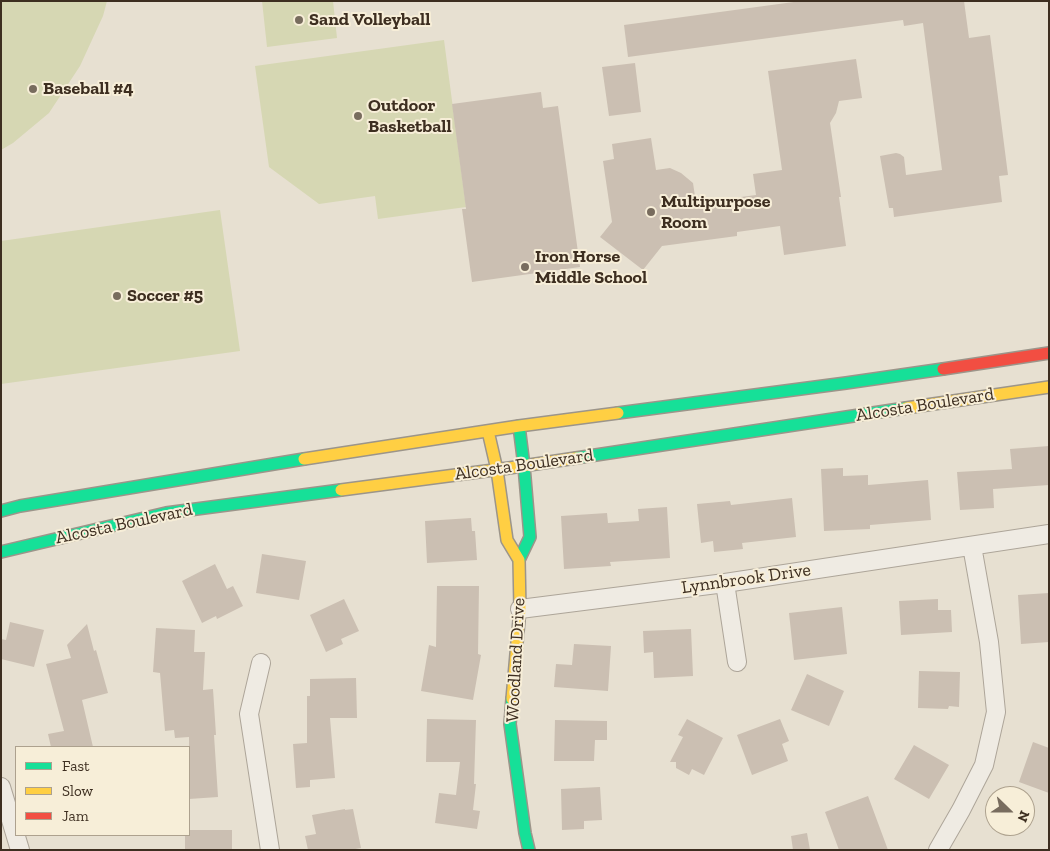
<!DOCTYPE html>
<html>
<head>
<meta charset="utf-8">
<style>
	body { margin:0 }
	#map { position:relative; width:1050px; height:851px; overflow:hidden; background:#e7e0d1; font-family:"Zilla Slab",serif }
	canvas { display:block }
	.frame { position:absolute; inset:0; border:2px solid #3d2e20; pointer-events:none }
	.legend { position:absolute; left:15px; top:746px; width:175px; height:90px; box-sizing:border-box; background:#f7eed8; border:1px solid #ada18e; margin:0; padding:6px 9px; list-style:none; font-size:15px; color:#3d2e20 }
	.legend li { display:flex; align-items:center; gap:10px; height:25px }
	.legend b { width:25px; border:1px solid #ada18e }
	.north { position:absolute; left:985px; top:786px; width:50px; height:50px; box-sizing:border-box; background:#f7eed8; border:1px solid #ada18e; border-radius:50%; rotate:112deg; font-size:14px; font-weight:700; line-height:20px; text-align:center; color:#3d2e20 }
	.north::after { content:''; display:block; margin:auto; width:18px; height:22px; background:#786c5e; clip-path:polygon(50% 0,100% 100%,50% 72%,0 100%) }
</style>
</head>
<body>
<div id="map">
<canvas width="1050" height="851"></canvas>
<div class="frame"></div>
<ul class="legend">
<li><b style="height:6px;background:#16e098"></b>Fast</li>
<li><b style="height:6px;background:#ffcf43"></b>Slow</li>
<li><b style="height:6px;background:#f24e42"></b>Jam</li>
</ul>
<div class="north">N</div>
</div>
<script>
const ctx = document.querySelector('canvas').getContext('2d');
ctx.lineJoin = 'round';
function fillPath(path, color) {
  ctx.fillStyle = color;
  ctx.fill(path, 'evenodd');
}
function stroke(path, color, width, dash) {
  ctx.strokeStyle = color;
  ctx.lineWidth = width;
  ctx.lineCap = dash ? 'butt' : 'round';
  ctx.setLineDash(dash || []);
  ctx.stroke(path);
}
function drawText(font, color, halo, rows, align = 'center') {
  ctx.font = font + ' "Zilla Slab",serif';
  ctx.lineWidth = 4;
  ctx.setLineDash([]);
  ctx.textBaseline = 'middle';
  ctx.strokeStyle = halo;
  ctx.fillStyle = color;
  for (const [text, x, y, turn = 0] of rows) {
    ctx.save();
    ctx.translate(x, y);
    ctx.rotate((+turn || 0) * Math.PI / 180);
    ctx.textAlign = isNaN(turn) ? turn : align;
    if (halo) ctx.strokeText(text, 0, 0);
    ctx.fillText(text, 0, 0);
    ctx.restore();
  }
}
const green = new Path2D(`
	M1,1H107L103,16L80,66L49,113L13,143L1,150Z
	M262,1H333L337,38L267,47Z
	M444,40L466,207L378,219L375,196L319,204L269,167L255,66Z
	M220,210L240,351L1,384V241Z`);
const building = new Path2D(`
	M801,1H964L969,38L990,35L1008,175L999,176L1002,202L894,217L893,208H889L880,156L896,153L900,154L904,157L906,175L942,170L923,23L904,26L903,20L628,57L624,25Z
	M856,59L862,98L839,101L836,113L830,123L841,197H839L846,246L784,255L780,226L737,232V236L662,246L643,270L600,237L612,222L603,161L614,159L612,144L651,138L656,170L670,168L681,173L693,183L696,203L756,195L753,174L782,170L768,71Z
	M635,63L641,112L609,116L602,67Z
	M541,92L543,108L558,106L580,267L472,282L462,209H466L452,104Z
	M1049,446V485L993,489L994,508L960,510L957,472L1012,469L1010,449Z
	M843,468V476L868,475V485L928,480L931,520L870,525V529L824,531L821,469Z
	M792,498L796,537L742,543L743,549L714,552L713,541L701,543L697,504L730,501L731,505Z
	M667,507L670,558L610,562L611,566L564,569L561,516L607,513L608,523L639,521L638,509Z
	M471,518L472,531H475L477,560L427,563L425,521Z
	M262,554L306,561L299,600L256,593Z
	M215,564L227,589L233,586L243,606L217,619L216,616L202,623L182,581Z
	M437,586H479L478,654L481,655L473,700L421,691L429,645L436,647Z
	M1049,593V642L1021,644L1018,595Z
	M344,599L359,631L341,639L343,644L326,652L310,615Z
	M938,599V610H951L952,632L901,635L899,601Z
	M842,607L847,654L794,660L789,613Z
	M10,622L44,630L34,667L1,659V639L6,640Z
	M87,624L94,651L96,650L108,693L82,700L93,747H51L48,734L64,731L46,664L71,658L67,645Z
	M156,628L195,630L194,652H205L203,690L213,689L216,735H214L218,797L189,799V737L175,738L174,730L165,731L160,673L153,672Z
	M691,629L693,676L654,678L653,652L644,653L643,631Z
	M574,644L611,646L608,691L554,687L556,664L572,665Z
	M919,671L960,672L959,707L949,706L948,709L918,708Z
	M807,674L844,691L829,726L791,710Z
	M356,678L357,718H330L335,778L310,780V787L296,788L293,744L307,743V696H310V679Z
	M427,719L476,720L474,784H476L473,810L480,811L477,829L435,823L439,793L456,795L460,762H426Z
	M687,719L723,738L704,775L692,769L689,775L676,768V762H670L683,737L678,735Z
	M780,719L789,741L782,744L788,761L752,775L737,735Z
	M555,720L607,721V740H595L594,761H554Z
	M1033,742L1049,748V793L1019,782Z
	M914,745L949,765L929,799L894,779Z
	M600,787L602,820L584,821V829L562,830L561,789Z
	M868,796L888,850H839L825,812Z
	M345,809V810L353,809L361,848L350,850H308L305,836L316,834L312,815Z
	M189,830H232V850H185V835H189Z
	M807,833L810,850H793L791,836Z`);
const street = new Path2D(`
	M725,583L737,662
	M520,609L725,583L1049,534
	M261,663L249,714L270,850
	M1,787L20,850
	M938,850L961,810L984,765L996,712L989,642L972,546`);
const fast = new Path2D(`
	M618,413L846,383L943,369
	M519,426L524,466L530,537L519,560
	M576,458L906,408
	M1,511L20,506L304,459
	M1,552L166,513L341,490
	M512,699L510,724L525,833L529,850`);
const slow = new Path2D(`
	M906,408L1049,387
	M488,431L497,470L507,540L519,560L520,609L512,699
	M304,459L519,426L618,413
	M341,490L509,468L576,458`);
const jam = new Path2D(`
	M943,369L1049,353`);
const markers = [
	[299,20,5,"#786c5e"],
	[33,89,5,"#786c5e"],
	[358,116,5,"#786c5e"],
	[651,212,5,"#786c5e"],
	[525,267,5,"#786c5e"],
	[117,296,5,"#786c5e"]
];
const poiNames = [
	["Sand Volleyball",309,20],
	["Baseball #4",43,89],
	["Outdoor",368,106],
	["Basketball",368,127],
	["Multipurpose",661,202],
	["Room",661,223],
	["Iron Horse",535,257],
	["Middle School",535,278],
	["Soccer #5",127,296]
];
const streetNames = [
	["Alcosta Boulevard",925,405,-9],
	["Alcosta Boulevard",524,465,-8],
	["Alcosta Boulevard",124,524,-12],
	["Lynnbrook Drive",746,579,-8],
	["Woodland Drive",516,660,-87]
];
fillPath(green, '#d6d7b3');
fillPath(building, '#cbbfb2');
stroke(street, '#ada599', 20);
stroke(fast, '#9c958a', 14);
stroke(slow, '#9c958a', 14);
stroke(jam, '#9c958a', 14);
stroke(street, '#efebe3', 18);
stroke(fast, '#16e098', 11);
stroke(slow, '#ffcf43', 11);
stroke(jam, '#f24e42', 11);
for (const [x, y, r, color] of markers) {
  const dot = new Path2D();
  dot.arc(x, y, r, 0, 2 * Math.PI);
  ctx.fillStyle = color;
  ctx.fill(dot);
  stroke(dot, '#f7eed8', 2);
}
drawText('bold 18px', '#3d2e20', '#f7eed8', poiNames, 'left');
drawText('18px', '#3d2e20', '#f7eed8', streetNames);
</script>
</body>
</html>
